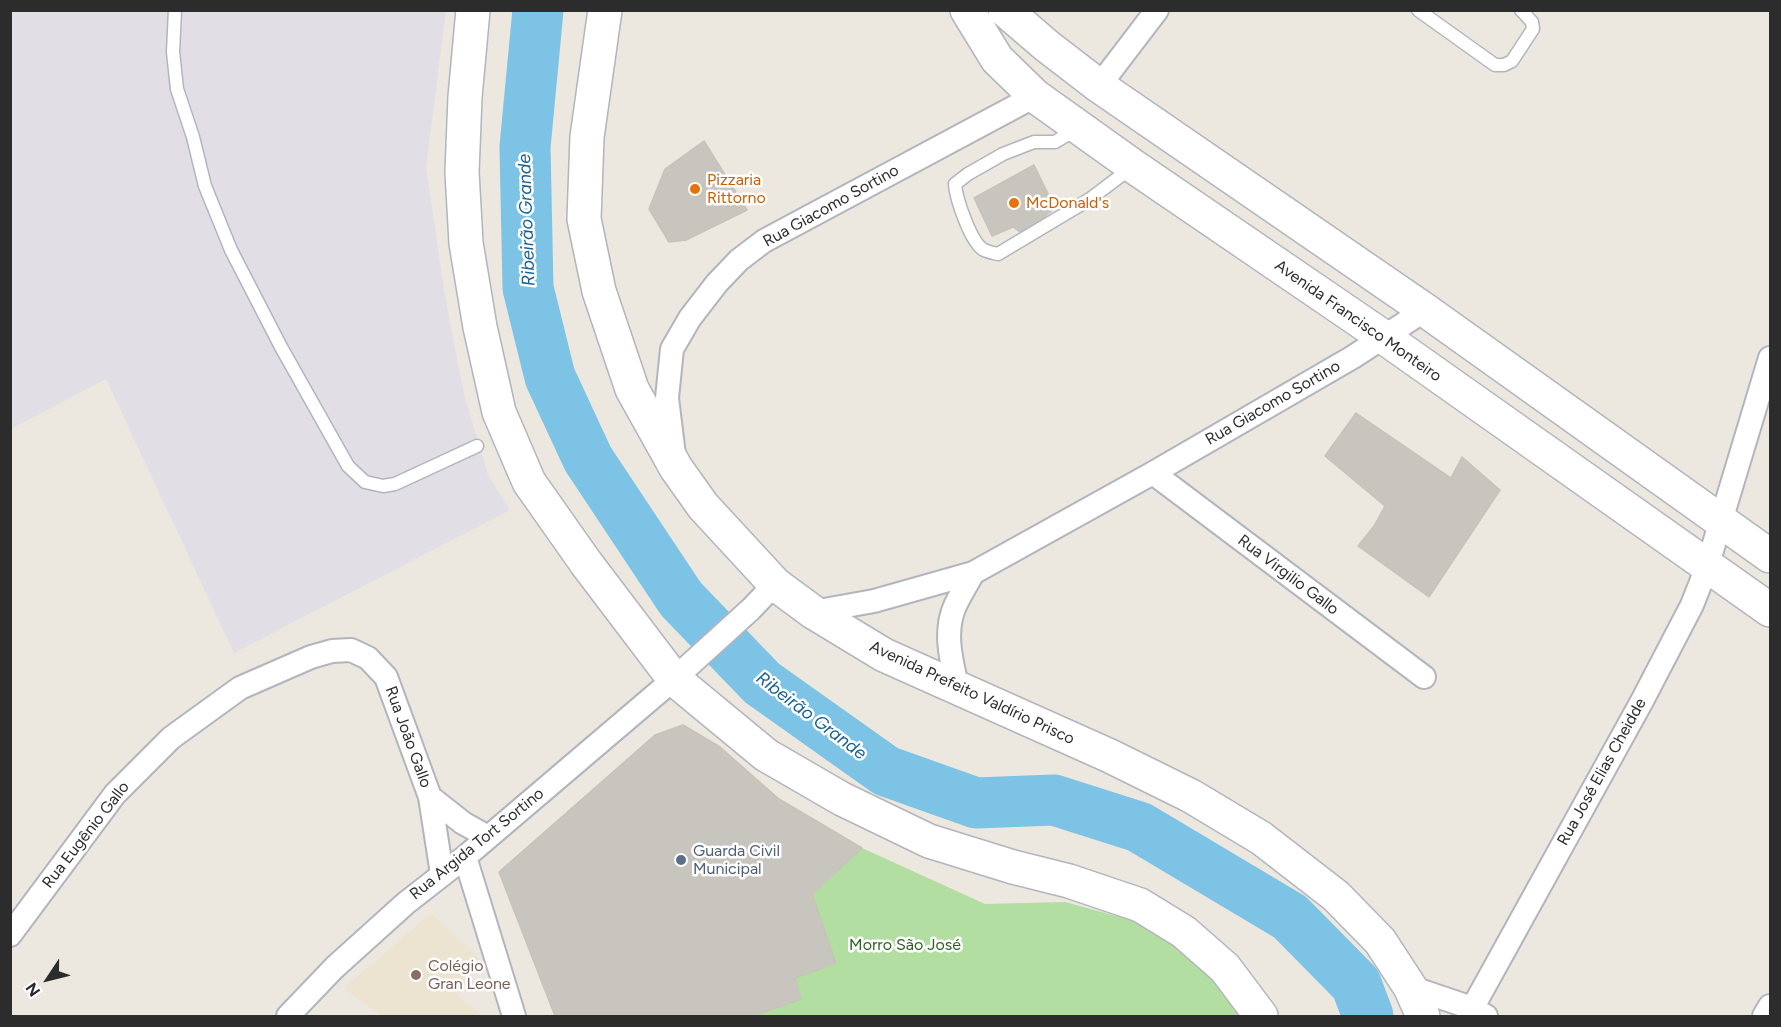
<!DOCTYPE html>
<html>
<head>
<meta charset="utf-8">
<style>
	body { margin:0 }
	#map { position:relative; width:1781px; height:1027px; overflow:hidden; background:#ece7df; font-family:Figtree,sans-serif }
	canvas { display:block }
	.frame { position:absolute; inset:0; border:12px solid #2c2c2c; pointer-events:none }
	.north { position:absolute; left:18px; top:949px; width:60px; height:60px; -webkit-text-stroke:4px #fff; paint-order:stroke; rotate:235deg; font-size:16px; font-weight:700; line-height:24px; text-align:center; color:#2c2c2c }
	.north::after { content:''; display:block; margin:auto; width:21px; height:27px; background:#2c2c2c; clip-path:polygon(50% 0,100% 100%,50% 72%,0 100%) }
</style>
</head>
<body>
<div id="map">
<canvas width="1781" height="1027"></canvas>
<div class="frame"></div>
<div class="north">N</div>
</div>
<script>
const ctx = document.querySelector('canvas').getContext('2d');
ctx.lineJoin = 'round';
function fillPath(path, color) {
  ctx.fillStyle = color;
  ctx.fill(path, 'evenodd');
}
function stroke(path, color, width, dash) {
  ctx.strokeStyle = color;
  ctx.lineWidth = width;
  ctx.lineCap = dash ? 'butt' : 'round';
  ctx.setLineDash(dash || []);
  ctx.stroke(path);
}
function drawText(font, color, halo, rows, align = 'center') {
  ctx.font = font + ' Figtree,sans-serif';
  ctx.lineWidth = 5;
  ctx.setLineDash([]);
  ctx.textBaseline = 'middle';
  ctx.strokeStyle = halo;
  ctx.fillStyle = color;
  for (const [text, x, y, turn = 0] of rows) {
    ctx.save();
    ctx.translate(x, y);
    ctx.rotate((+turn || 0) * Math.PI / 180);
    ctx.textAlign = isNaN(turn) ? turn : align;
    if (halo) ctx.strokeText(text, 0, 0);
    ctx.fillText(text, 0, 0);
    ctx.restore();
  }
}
const industrial = new Path2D(`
	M11,11H446L426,167L445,296L464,394L488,475L510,510L234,653L106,379L11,429Z`);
const education = new Path2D(`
	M432,913L483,962L457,996L483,1016H381L344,988Z`);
const green = new Path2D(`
	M862,848L985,904L1065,902L1131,920L1167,939L1255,1016H753L801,999L795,978L812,894Z`);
const river = new Path2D(`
	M538,10L525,147L528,288L550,377L588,459L681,599L762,683L886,771L976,803L1054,800L1139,827L1290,917L1356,984L1368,1016`);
const building = new Path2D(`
	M704,141L747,210L686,240L669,242L649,209L665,169Z
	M1034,165L1055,208L1023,234L1013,227L992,236L974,198Z
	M1356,413L1451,478L1462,457L1500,490L1429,597L1358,546L1374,526L1385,506L1325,456Z
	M683,725L720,747L779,799L862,848L812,894L836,963L795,978L801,999L753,1016H555L499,872L655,735Z`);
const lane = new Path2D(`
	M175,10L173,52L177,89L193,137L205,186L231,250L281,347L348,466L365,482L383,486L395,484L477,446
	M1418,10L1495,65H1504L1512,61L1533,29L1532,22L1521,10
	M1078,128L1055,142H1034L1003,154L968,174L955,184C956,199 971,243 984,250C988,252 994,253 998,254L1090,199L1131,168`);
const street = new Path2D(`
	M1099,86L1157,10
	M674,455L667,398L672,349L690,318L717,283L739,260L764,241L1035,96
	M1153,473L1424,677
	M813,612L874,601L973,573L1153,473L1353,357L1425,310
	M958,690C952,663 943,633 955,606C960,595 967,584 973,573
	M430,797L463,823L488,837
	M465,857L514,1016
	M10,935L115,794L171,738L240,688L311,657L332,651L351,650L368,658L386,677L430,797L442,874
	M1410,987L1472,1008L1486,1016
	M288,1016L335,967L406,903L465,857L674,679L751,609L775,584
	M1468,1016L1642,701L1692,605L1707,567L1770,358
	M1764,1016L1770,1006`);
const secondary = new Path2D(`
	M473,10L465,97L462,172L466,243L480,327L499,412L529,482L586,563L674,679L766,755L842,799L929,841L1013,867L1069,881L1140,905L1184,932L1225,968L1261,1016
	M605,10L587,137L584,219L599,291L632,389L676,468L703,506L775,584L813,612L884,655L1110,756L1191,796L1261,838L1336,896L1380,941L1410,987L1423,1016
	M967,10L997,59L1035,96L1133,166L1385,338L1770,610
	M1005,10L1047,46L1099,86L1425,310L1770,556`);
const markers = [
	[695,189,6,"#e8710a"],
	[1014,203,6,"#e8710a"],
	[681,860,6,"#5c6f8a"],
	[416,975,6,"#8d6e63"]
];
const foodNames = [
	["Pizzaria",707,180],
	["Rittorno",707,198],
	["McDonald's",1026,203]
];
const streetNames = [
	["Rua Giacomo Sortino",831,206,-29],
	["Avenida Francisco Monteiro",1358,321,35],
	["Rua Giacomo Sortino",1273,403,-30],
	["Rua Virgilio Gallo",1288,575,37],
	["Avenida Prefeito Valdírio Prisco",972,693,25],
	["Rua João Gallo",408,737,70],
	["Rua José Elias Cheidde",1602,772,-61],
	["Rua Eugênio Gallo",86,835,-52],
	["Rua Argida Tort Sortino",477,844,-39]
];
const serviceNames = [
	["Guarda Civil",693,851],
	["Municipal",693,869]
];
const parkNames = [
	["Morro São José",905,945]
];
const educationNames = [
	["Colégio",428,966],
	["Gran Leone",428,984]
];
const waterNames = [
	["Ribeirão Grande",527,220,-92],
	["Ribeirão Grande",811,716,37]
];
fillPath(industrial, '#e1dfe5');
fillPath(education, '#ece4d0');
fillPath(green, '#b2dea1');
stroke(river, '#7cc3e5', 51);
fillPath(building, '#c8c5be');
stroke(building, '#c8c3b9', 1.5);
stroke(lane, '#b3b5be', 15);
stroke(street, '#b3b5be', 26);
stroke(secondary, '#b3b5be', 36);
stroke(lane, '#fff', 12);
stroke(street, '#fff', 22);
stroke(secondary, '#fff', 33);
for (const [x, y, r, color] of markers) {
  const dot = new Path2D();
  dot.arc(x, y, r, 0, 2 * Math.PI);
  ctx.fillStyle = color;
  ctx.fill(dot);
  stroke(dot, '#fff', 2);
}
drawText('16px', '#c56008', '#fff', foodNames, 'left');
drawText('16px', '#2c2c2c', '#fff', streetNames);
drawText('16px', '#4e5e75', '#fff', serviceNames, 'left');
drawText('16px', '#2b6321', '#fff', parkNames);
drawText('16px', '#785e54', '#fff', educationNames, 'left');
drawText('italic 18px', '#196292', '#fff', waterNames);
</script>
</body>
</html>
